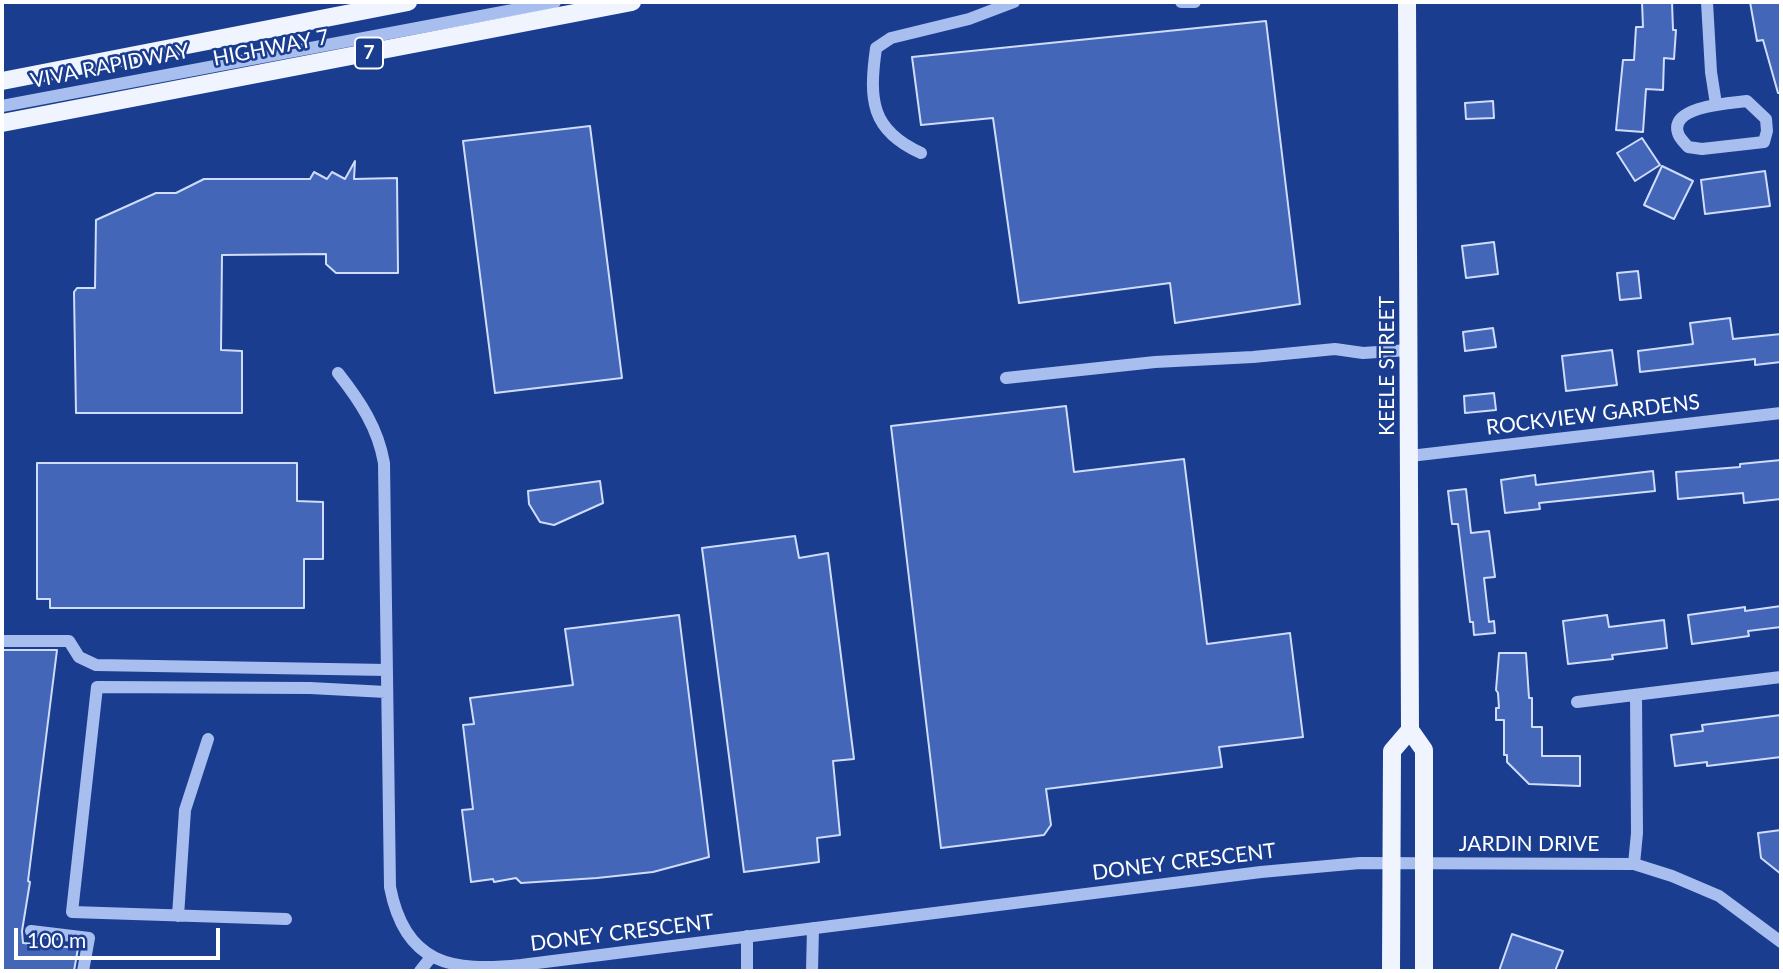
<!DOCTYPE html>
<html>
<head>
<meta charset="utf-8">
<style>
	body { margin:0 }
	#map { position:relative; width:1783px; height:973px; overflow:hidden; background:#1a3d90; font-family:Lato,sans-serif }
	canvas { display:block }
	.frame { position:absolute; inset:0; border:4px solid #fff; pointer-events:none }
	.scale { position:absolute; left:14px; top:928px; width:206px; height:32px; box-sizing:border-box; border:4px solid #fff; border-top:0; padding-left:9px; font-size:21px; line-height:24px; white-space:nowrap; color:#fff; -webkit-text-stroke:5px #1a3d90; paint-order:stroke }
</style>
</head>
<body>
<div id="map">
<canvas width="1783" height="973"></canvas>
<div class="frame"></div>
<div class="scale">100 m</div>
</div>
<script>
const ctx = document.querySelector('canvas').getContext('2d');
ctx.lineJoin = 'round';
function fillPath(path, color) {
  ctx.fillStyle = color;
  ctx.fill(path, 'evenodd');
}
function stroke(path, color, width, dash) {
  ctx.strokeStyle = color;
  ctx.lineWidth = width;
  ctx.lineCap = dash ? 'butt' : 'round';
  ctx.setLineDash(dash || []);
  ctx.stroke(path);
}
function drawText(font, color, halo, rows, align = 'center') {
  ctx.font = font + ' Lato,sans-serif';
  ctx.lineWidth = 5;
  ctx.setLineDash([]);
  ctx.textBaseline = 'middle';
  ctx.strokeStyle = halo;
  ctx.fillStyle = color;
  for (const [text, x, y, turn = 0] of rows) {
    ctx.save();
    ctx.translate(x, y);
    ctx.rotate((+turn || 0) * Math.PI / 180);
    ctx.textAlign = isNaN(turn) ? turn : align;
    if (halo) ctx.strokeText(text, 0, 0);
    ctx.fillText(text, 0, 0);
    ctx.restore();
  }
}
const building = new Path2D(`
	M1642,2H1672L1673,30H1676L1674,59L1664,58L1663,90L1646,89L1643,132L1616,130L1623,60H1634L1636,27H1643Z
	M1750,2H1781V93H1778L1763,40L1757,41Z
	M1266,21L1300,304L1175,323L1170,283L1019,303L993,118L921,125L912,57Z
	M1493,101L1494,118L1466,119L1465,103Z
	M590,126L622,378L495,393L463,141Z
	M1642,138L1660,165L1635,181L1617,153Z
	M355,161L354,179L397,178L398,273H336L326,264V254L222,255L221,350L242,351V413H76L74,292L77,288H95L96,220L156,193H176L204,179H310L314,172L327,179L332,172L345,179Z
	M1662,166L1693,181L1674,219L1644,205Z
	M1765,171L1770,206L1705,214L1701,180Z
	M1494,242L1498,274L1466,278L1462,246Z
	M1638,271L1641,298L1620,300L1617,273Z
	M1730,318L1733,339L1781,334V362L1755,365V359L1640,372L1638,351L1693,344L1690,323Z
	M1493,328L1496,347L1465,351L1463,332Z
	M1612,350L1617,385L1566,391L1562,356Z
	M1494,393L1496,410L1465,413L1464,396Z
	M1066,406L1074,472L1184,459L1207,644L1290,633L1303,737L1219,747L1222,767L1046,789L1051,825L1044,835L941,848L891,426Z
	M1781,460V499L1744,503L1743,493L1678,499L1676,472L1740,467V464Z
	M37,463H297V501L323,502V559H304V608H50V599H37Z
	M1653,471L1655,491L1539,503L1540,509L1505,513L1501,480L1535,475L1536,485Z
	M600,481L603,503L554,525L540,522L529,504L528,491Z
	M1466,489L1471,533L1489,531L1495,577L1484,578L1489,622L1494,621L1495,633L1474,635L1473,622H1470L1458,524H1452L1448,491Z
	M795,536L799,558L828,553L854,759L833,761L840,835L817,838L819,862L744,872L702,548Z
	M1781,606V627L1748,631L1749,636L1692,644L1688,615L1745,607V611Z
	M679,615L709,857L653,872L597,878L521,883L516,878L494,882L493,879L471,882L462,810L473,809L463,725L474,724L470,698L573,685L565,629Z
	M1607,615L1609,627L1664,620L1667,648L1612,655L1613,659L1568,664L1563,621Z
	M2,650H57L28,881L30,882L22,931L23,943L78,948L74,971H2Z
	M1499,653H1526L1529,698H1532V727H1542V756H1580V786L1529,784L1507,762V755H1504V720H1496V708H1499L1498,693L1496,690Z
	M1781,715V757L1707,766V762L1675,766L1671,735L1703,731L1702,725Z
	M1781,830V874L1761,858L1758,833Z
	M1512,934L1563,951L1555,971H1499Z`);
const minor = new Path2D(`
	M1181,2H1195
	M1707,2L1711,72L1716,104
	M1747,101L1766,119L1767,131L1764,142L1702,149L1688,147C1685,143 1679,138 1678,133C1669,106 1731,103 1747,101Z
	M2,106L555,2
	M921,153C870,130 869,99 876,48L891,38L969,19L1014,2
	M338,373C360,401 378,428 384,463L390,887C405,965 452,972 521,965L1261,872L1360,863L1634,864L1672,876L1719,896L1781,942
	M1006,378L1155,362L1253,357L1335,349L1363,353L1409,350
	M1410,456L1781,413
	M2,641H69L79,657L96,665L387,670
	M1577,702L1781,677
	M1634,864L1637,833L1636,696
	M178,916L185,810L208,739
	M286,919L72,912L97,687L310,688L386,692
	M31,931L89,938L83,971
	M747,936V971
	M420,971L432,956
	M812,971L813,928`);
const major = new Path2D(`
	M1407,2L1410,730L1424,750V971
	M2,81L408,2
	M2,123L632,2
	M1391,971L1392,751L1410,730`);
const shields = [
	[369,53,28]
];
const shieldNames = [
	["7",369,53]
];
const streetNames = [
	["HIGHWAY 7",271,48,-11],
	["VIVA RAPIDWAY",110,66,-11],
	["KEELE STREET",1387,366,-90],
	["ROCKVIEW GARDENS",1593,415,-7],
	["JARDIN DRIVE",1529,844],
	["DONEY CRESCENT",1184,862,-7],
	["DONEY CRESCENT",622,933,-7]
];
fillPath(building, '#4366b8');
stroke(building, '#cfdcfa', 2);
stroke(minor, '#a8beef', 12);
stroke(major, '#f0f4ff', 18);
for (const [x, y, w] of shields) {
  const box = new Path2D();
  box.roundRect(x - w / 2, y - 15.5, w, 31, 5);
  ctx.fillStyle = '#1a3d90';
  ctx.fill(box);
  stroke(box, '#fff', 2);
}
drawText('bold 19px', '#fff', null, shieldNames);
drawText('21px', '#fff', '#1a3d90', streetNames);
</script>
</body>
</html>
